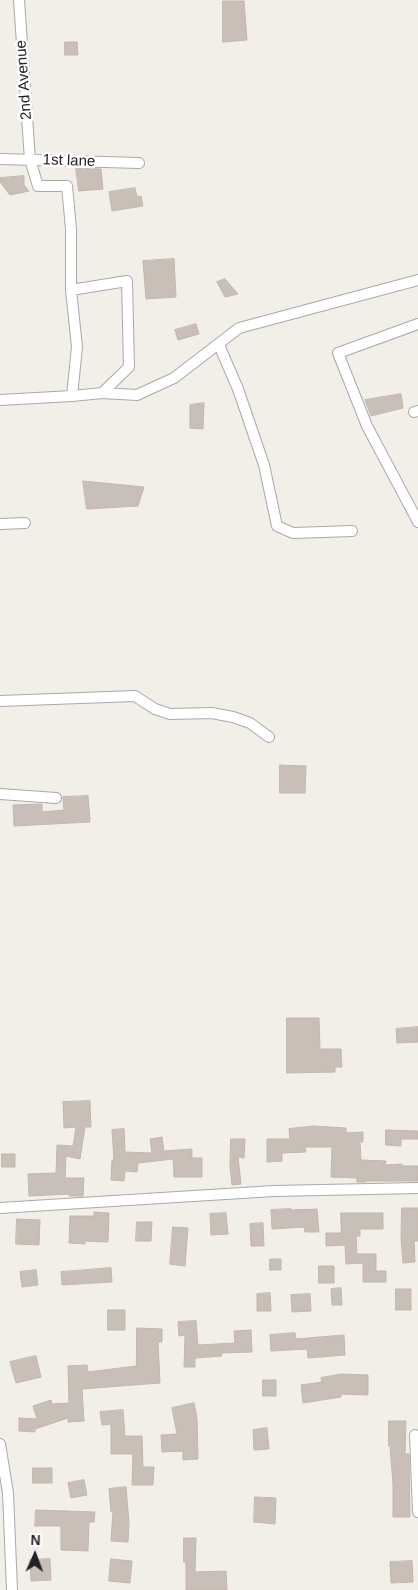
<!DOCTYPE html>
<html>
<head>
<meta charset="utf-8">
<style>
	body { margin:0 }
	#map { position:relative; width:418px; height:1590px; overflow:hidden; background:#f2efe9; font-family:Arial,sans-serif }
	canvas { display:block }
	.north { position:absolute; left:10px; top:1530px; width:50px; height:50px; -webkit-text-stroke:4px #fff; paint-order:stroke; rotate:2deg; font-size:14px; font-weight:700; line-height:20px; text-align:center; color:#222 }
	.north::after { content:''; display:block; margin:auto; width:18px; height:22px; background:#222; clip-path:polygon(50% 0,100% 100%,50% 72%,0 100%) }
</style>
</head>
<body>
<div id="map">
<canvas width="418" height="1590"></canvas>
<div class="north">N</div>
</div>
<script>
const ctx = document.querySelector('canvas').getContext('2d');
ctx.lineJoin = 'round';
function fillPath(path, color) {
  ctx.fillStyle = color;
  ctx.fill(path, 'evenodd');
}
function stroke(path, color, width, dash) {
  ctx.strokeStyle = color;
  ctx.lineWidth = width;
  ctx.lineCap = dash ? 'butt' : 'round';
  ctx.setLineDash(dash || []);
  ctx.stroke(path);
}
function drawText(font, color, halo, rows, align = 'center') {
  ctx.font = font + ' Arial,sans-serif';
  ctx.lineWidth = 5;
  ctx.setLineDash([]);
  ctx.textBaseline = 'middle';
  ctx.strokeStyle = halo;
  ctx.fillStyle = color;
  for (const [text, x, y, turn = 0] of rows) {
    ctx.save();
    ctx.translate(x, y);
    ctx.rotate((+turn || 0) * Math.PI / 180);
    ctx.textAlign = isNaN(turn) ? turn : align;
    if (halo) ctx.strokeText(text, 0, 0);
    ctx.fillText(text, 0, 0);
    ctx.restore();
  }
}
const building = new Path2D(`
	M223,1H244L247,40L223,42Z
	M65,42H77L78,55H65Z
	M76,168L101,169L103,189L79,191Z
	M24,176V185L29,191L10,195L0,182V178Z
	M135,188L137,197L141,196L143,206L112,211L109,192Z
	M174,259L176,297L146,299L143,261Z
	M225,279L238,294L225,297L217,282Z
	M196,324L199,334L178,340L175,330Z
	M401,394L403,408L371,416L365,400Z
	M204,403L203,429L190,428V405Z
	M83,481L144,487L138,506L87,509Z
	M280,765L306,766L305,793H280Z
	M88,796L90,822L14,826L13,805L42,804V812L64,810L63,797Z
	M287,1018H319L320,1049H341L342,1067H335V1072L287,1073Z
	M418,1027V1042L397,1043L396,1029Z
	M90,1101L91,1127H85L80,1159L66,1156L65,1178H84L83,1196H69V1194L29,1196L28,1174L56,1173L57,1145L73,1146L76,1127L64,1128L63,1102Z
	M313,1126L346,1128V1133L363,1132V1142H360L361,1160L386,1161L385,1165L402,1164V1166H418V1181H366V1182H357V1178L331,1177L332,1147H305L306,1152L282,1153V1161L267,1162V1139H290L289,1129Z
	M124,1129L125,1152L152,1153L150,1139L162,1137L164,1151L192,1149V1157L186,1158H202V1177H174L173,1159L138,1163L137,1172L125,1171L124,1181L111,1180L112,1160H114L112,1130Z
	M386,1130L418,1131V1139H401V1146L386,1145Z
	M231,1139H245L244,1158L238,1157L241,1184L232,1185L230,1167Z
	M2,1154H15V1167H2Z
	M402,1208H418V1241H414L415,1262L403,1263L401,1238Z
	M291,1209V1210L317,1209L319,1232H305L304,1227L272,1229L271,1210Z
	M94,1212L109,1213L108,1242L85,1241V1244L69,1243L70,1216H94Z
	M226,1213L228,1234L211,1235L210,1214Z
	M341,1213H383V1229H360V1236H356L357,1254H376V1271H386V1282H363V1263L346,1264L345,1245L326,1246V1233H341Z
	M17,1219L40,1220L39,1245L16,1244Z
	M137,1222H152L151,1241H136Z
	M263,1223L264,1246H251L250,1224Z
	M173,1227L188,1228L185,1266L170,1264Z
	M270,1259H281V1270H270Z
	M319,1266H334V1283H319Z
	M111,1268L112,1282L62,1285L61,1272Z
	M36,1270L38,1285L22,1287L20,1272Z
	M341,1288L342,1305H332L331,1289Z
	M396,1289H411V1310H396Z
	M270,1293L271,1311H257V1294Z
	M310,1294L311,1311L292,1312L291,1295Z
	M108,1310H125V1330H108Z
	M196,1321L198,1345L235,1343L234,1331L251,1330L252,1352L221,1353L222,1356L195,1358V1367H184L185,1335L179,1336L178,1322Z
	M137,1328L162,1329V1342H158L160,1383L82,1389L84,1421L68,1422V1418L35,1429V1432L19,1431V1418L37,1419L33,1406L51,1400L52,1404L69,1403L68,1366L87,1365L88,1372L136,1366Z
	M295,1333L296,1339L344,1335L345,1355L308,1358L307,1349L271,1351L270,1335Z
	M36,1356L41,1377L16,1383L10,1362Z
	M342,1374L368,1375V1395L341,1394V1397L303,1403L301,1385L322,1382L321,1378Z
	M263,1380H276V1396H263Z
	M194,1403L197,1418L198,1459L183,1460V1451L162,1452L161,1435L177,1434L172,1408Z
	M123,1410L125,1436H142L143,1467H154L153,1485H132L133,1454H111V1424L102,1425L100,1412Z
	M389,1421H406L405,1454H409L410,1517H393V1484L390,1446H389Z
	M267,1428L269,1449L254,1450L253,1430Z
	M33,1468H52V1483H33Z
	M84,1480L87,1495L71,1498L68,1483Z
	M126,1487L129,1523L128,1542L111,1541L113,1511L111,1512L109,1489Z
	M255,1497L276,1498L275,1524L254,1522Z
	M36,1510L95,1512L94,1522H89L88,1551L61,1550V1526H35Z
	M184,1538H196L195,1572L226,1571L227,1590H186V1562H184Z
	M50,1559L51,1580L31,1581L30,1560Z
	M111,1559L132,1561L130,1583L109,1581Z
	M412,1561L413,1582L391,1583L390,1562Z`);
const minor = new Path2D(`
	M19,0L30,160L38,186H67L71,229V290L127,281L129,367L102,393L72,396L77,347L71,290
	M0,159L139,163
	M418,324L338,353L367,426L418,522
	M219,345L238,389L264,465L277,526L293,533L352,531
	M102,393L137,395L174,378L239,328L418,280
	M0,400L72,396
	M414,412L418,411
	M0,524L25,523
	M0,701L135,696L155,709L170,714L212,713L233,717L250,723L269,737
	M0,794L56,798
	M0,1208L274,1191L418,1188
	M415,1435L418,1512
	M0,1444L8,1493L12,1590`);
const streetNames = [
	["2nd Avenue",24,80,-94],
	["1st lane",69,161,2]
];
fillPath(building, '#c7bfb8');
stroke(building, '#c4b6ab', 1);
stroke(minor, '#a9a9a9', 12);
stroke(minor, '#fff', 10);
drawText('15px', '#222', '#fff', streetNames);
</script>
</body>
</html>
